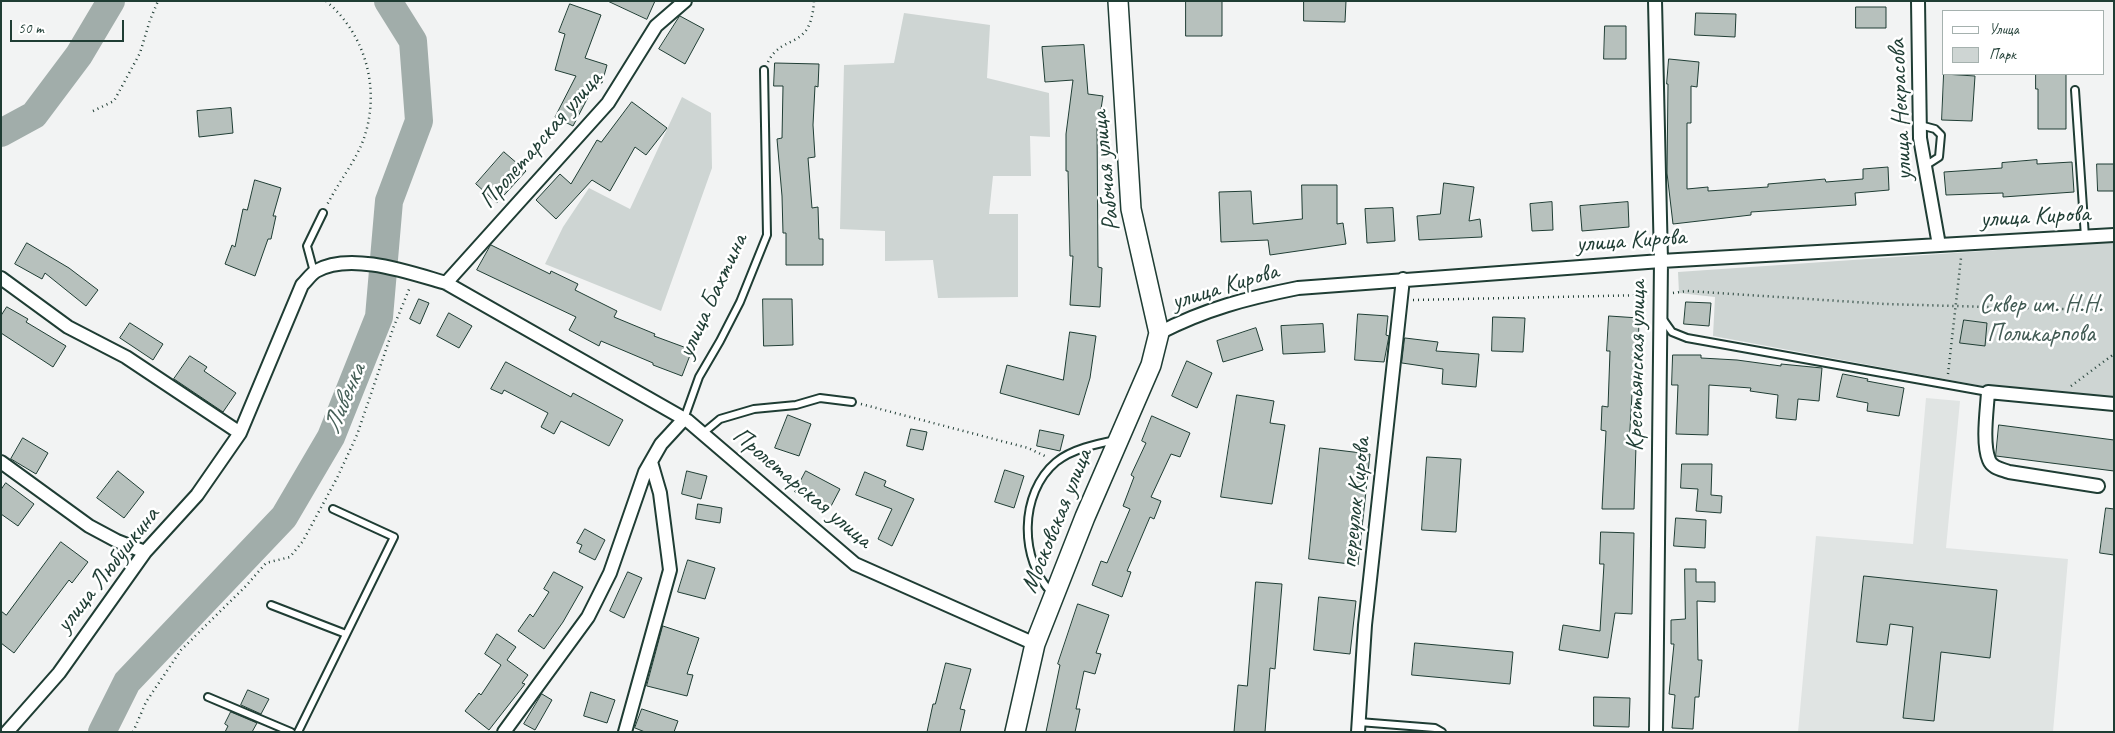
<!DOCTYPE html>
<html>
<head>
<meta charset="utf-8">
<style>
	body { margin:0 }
	#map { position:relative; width:2115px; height:733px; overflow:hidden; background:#f2f3f3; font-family:Caveat,sans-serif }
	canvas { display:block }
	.frame { position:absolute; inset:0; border:2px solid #1f3d34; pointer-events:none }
	.legend { position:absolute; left:1942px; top:10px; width:162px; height:65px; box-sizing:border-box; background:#fff; border:1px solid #a5b1ae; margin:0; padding:6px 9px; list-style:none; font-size:15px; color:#1f3d34 }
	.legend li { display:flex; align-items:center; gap:10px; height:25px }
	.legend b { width:25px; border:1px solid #a5b1ae }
	.scale { position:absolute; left:10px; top:20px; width:114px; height:22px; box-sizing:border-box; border:2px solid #1f3d34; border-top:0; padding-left:6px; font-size:15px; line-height:18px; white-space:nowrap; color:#1f3d34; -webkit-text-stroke:4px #fff; paint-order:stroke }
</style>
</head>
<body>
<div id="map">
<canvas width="2115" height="733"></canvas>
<div class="frame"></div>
<ul class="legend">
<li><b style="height:6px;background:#fff"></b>Улица</li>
<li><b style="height:14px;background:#ced5d3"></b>Парк</li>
</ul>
<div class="scale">50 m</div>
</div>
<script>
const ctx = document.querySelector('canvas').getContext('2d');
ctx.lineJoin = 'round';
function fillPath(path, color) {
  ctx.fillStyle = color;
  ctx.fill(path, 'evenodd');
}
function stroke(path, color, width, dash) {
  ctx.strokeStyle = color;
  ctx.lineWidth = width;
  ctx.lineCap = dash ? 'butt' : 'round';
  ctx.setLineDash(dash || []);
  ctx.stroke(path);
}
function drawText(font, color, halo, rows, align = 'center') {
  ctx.font = font + ' Caveat,sans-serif';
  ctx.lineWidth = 5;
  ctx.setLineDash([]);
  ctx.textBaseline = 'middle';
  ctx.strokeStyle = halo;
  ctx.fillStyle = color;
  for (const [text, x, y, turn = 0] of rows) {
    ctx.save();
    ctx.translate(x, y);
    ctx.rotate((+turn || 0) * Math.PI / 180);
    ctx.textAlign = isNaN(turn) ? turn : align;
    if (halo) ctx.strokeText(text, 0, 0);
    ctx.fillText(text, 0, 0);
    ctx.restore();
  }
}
const built = new Path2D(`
	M1926,398L1960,401L1946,548L2068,559L2053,732H1798L1816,536L1913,544Z`);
const green = new Path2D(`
	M904,13L990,25L987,78L1049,93L1050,137L1030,136L1031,176H993L989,214H1018V297L938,298L933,260L885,261V231L840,229L844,65L894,63Z
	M682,97L711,113L712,168L661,311L545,264L563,227L589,188L630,209Z
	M2114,242V398L1988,387L1713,336L1715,297L1679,293L1678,272Z`);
const river = new Path2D(`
	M1,133L34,115L79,55L111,1
	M102,732L127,682L284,517L331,437L379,317L389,201L419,121L413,41L388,1`);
const building = new Path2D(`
	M608,1H655L647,19Z
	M1186,1H1222V36H1186Z
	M1304,1H1346L1345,22L1304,21Z
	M570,4L601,15L585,58L607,65L602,83L596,82L573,126L555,117L576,76L555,70L565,34L559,32Z
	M1856,7H1886V28H1856Z
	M1696,13L1736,14L1735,37L1695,35Z
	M680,16L704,29L685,64L659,49Z
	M1605,26H1626V59H1604Z
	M1084,45L1088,94L1103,96L1099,122H1097L1098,267L1102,268L1100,307L1070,305L1073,256H1070L1068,171H1066V134L1073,80L1045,82L1042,47Z
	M1669,59L1699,62L1697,87L1691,86V123H1687V189L1708,187V191L1768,187V184L1803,181L1825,179L1826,182L1863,179V169L1888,167L1889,190L1855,193L1856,205L1751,212V215L1673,224L1667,173L1668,84H1667Z
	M775,63L819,64L818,87L815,86L813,125L815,157L808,158L812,208L818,207L819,239H823V265H786V233H783L782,196L777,139L782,138L783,86H774Z
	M1944,74L1975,76L1972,121L1942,120Z
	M2036,74H2066V129H2038V89H2036Z
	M632,102L667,128L646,155L635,147L610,191L592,180L556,219L536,200L560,174L571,184L597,140L601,142Z
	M231,108L233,133L199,137L197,111Z
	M504,152L526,171L497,203L476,184Z
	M2037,160V164L2072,162L2074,192L2003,197V193L1946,195L1944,172L2002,168V163Z
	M2097,164H2114V191H2098Z
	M255,180L281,188L273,216H276L271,239H268L255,276L225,264L232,245L235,247L243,209L247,210Z
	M1444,183L1474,187L1469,221L1480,219L1482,237L1419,240L1417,216L1440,214Z
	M1302,185H1337V224L1343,223L1346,244L1270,255L1268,240L1221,242L1219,192L1251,191L1253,224L1302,219Z
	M1552,202L1553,230L1532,231L1530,204Z
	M1628,202L1629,227L1582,231L1580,206Z
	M1393,208L1395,241L1367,243L1365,209Z
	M27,243L69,268L98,290L86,306L45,273L42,279L15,264Z
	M491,245L550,274L551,271L578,284L575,290L617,311L614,317L655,334L654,336L692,350L682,376L653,365V363L601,341L599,346L569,330L576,317L477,270Z
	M419,299L429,303L420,324L410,319Z
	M763,299H792L793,345L764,346Z
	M1686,302L1711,303L1709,326L1684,324Z
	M7,307L28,319L26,322L66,346L53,367L1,333V316Z
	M449,313L472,326L459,348L437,336Z
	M1358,314L1388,316L1386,335L1389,336L1384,362L1355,360Z
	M1609,316L1639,318L1637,394H1632L1629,446H1636L1634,509H1602L1606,431L1601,430L1602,406L1608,407L1610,351H1607Z
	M1493,317L1525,318L1523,352L1492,351Z
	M1964,320L1987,323L1985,346L1960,343Z
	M130,323L163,344L153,360L120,338Z
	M1323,324L1325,352L1283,354L1281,326Z
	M1256,328L1263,350L1223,362L1217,341Z
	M1070,332L1096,336L1090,378L1079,415L1000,393L1007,365L1063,380Z
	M1405,338L1438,342L1436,351L1479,354L1476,387L1442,384L1443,369L1402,363Z
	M1673,355H1701V358L1737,360L1781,366V364L1822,368L1819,401L1798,399L1796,420L1776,418L1778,395L1750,391L1751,388L1709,385L1708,435L1676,434L1678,385H1672Z
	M190,356L207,367L204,371L236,393L223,412L174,379Z
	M1187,361L1212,373L1197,408L1172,396Z
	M506,362L571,397L573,393L623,420L609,446L561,421L554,434L541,427L548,413L504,390L502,394L491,389Z
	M1843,374L1868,379L1867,381L1904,388L1899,416L1867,411L1868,403L1837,397Z
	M1237,395L1274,401L1270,423L1285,425L1272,504L1221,497Z
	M788,415L811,424L799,456L775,448Z
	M1152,416L1190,433L1180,457L1171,454L1151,497L1161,501L1154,519L1150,517L1127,571L1131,572L1122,597L1092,585L1101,561L1107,563L1130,509L1123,506L1134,477L1131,475L1146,443L1142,441Z
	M1999,425L2114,440V471L1996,456Z
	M911,429L927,432L923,450L907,446Z
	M1040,430L1064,435L1060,451L1037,446Z
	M23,438L48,453L36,474L11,459Z
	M1320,448L1370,454L1358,565L1309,559Z
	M1427,457L1461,459L1456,532L1422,530Z
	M1682,464H1712L1711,495L1722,496L1721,513L1696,511L1698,489L1681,488Z
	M1005,470L1024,476L1014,508L995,502Z
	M118,471L144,492L124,518L97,498Z
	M687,471L707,476L701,499L682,494Z
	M806,471L840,489L829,510L795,492Z
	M865,472L886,481L884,486L914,499L892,546L878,539L892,509L856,495Z
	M6,483L34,504L18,526L1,514V490Z
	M698,504L722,508L720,523L696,519Z
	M2106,508L2114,509V555L2100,553Z
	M1676,518L1706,520L1705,548L1674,546Z
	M585,529L605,540L595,560L579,552L582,545L577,543Z
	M1601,532L1634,533L1632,614L1615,613L1608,658L1559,650L1563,625L1600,631L1604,564H1600Z
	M61,542L88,562L72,583L69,580L14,653L1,643V611L6,615Z
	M688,560L715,568L705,599L678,592Z
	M1685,569H1696V582H1715V602L1697,601L1698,660H1702L1699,697H1695L1693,729L1672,728L1675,695L1669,694L1674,644H1671V620L1685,619Z
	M554,572L583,587L563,622L544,649L518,631L530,614L533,617L549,592L544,589Z
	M628,572L642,578L624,618L610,611Z
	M1864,576L1997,590L1990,658L1941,652L1934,721L1903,718L1913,627L1890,624L1887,645L1857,642Z
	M1256,582L1282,584L1275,669L1270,668L1265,732H1234L1238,685L1247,686Z
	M1319,597L1356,601L1350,654L1314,650Z
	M1078,604L1109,615L1096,653L1101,654L1095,674L1084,671L1076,709H1080L1075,732H1046L1060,665L1058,664Z
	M663,626L699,638L687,674L693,675L687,696L647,686Z
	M497,634L516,647L507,660L528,675L522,683L525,684L489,730L465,711L479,693L481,695L501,665L485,654Z
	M1415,643L1513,652L1510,684L1412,675Z
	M946,663L971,669L960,709L965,710L960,732H927L933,704H935Z
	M248,690L269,699L261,714L241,705Z
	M591,692L615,700L607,723L584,716Z
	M542,694L552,700L535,730L524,724Z
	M1594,697L1630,698L1629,727L1594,726Z
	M642,709L678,721L674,732H645L635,728Z
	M231,712L257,723L252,732H225L228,726L225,724Z`);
const path = new Path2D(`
	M326,1C368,36 383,97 360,148C351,167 337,185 327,205
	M768,62C783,32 811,52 814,1
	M93,111L114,101L140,53L150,20L158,1
	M1673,293L1687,291L1885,304L2094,310
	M1413,300L1648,295
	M1948,374L1961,258
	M2071,386L2114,354
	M861,404L1028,448L1047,457
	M133,732L146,702L181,650L246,586L266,563L290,557L303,541L337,478L357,435L394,326L410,287`);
const lane = new Path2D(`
	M2075,90L2085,237
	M1920,125L1935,129L1941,135L1939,157L1925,166
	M314,272L307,246L323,213
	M1662,318L1672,332L1687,338L1988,392
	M684,419L699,377L720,341L740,302L767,235L764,70
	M702,434L720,419L754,409L796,405L820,398L852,402
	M1052,593C1019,560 1019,493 1056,462C1072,449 1096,444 1116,440
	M271,605L346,634
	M208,697L291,732
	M1359,722L1435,728L1442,732
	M298,732L394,537L333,509`);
const street = new Path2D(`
	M1655,1L1661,261L1656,732
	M1918,1L1920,138L1939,245
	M1,278L68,327L126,357L240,433
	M446,283L608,103L656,26L685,1
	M1159,333C1205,309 1248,298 1298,288L1661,261L2114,235
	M1,462L89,526L117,541L145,552
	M2098,486L2009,472C2001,469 1992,468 1989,460C1982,443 1987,410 1988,392L2114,404
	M7,732L59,673L145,552L197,495L240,433L302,285C307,280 311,274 316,271C350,251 411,273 446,283L688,421L855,564L1035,644
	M504,732L588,617L610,573L645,472L661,444L684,419
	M625,732L670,570L660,493L651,462
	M1358,732L1365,625L1403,279`);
const secondary = new Path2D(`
	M1015,732L1035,644L1085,517L1151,365L1159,333L1131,209L1118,1`);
const streetNames = [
	["улица Некрасова",1901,110,-93],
	["Пролетарская улица",541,140,-49],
	["Рабочая улица",1106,171,-96],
	["улица Кирова",2035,217,-3],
	["улица Кирова",1631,241,-4],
	["улица Кирова",1225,287,-17],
	["улица Бахтина",713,296,-65],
	["Крестьянская улица",1637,366,-89],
	["Пролетарская улица",802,488,40],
	["переулок Кирова",1356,503,-84],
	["Московская улица",1057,521,-68],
	["улица Любушкина",108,570,-52]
];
const parkNames = [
	["Сквер им. Н.Н.",2041,305],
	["Поликарпова",2041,334]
];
const waterNames = [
	["Ливенка",345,399,-67]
];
fillPath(built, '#e0e4e3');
fillPath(green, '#ced5d3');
stroke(river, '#a1adaa', 28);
fillPath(building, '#b7c1bd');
stroke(building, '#1f3d34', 1);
stroke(lane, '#1f3d34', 10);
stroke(street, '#1f3d34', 16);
stroke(secondary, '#1f3d34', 22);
stroke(path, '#1f3d34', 2.5, [1, 4]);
stroke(lane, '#fff', 6);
stroke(street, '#fff', 12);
stroke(secondary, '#fff', 19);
drawText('25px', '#1f3d34', '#fff', streetNames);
drawText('25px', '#425b54', '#fff', parkNames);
drawText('italic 26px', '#465f57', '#fff', waterNames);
</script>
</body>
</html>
